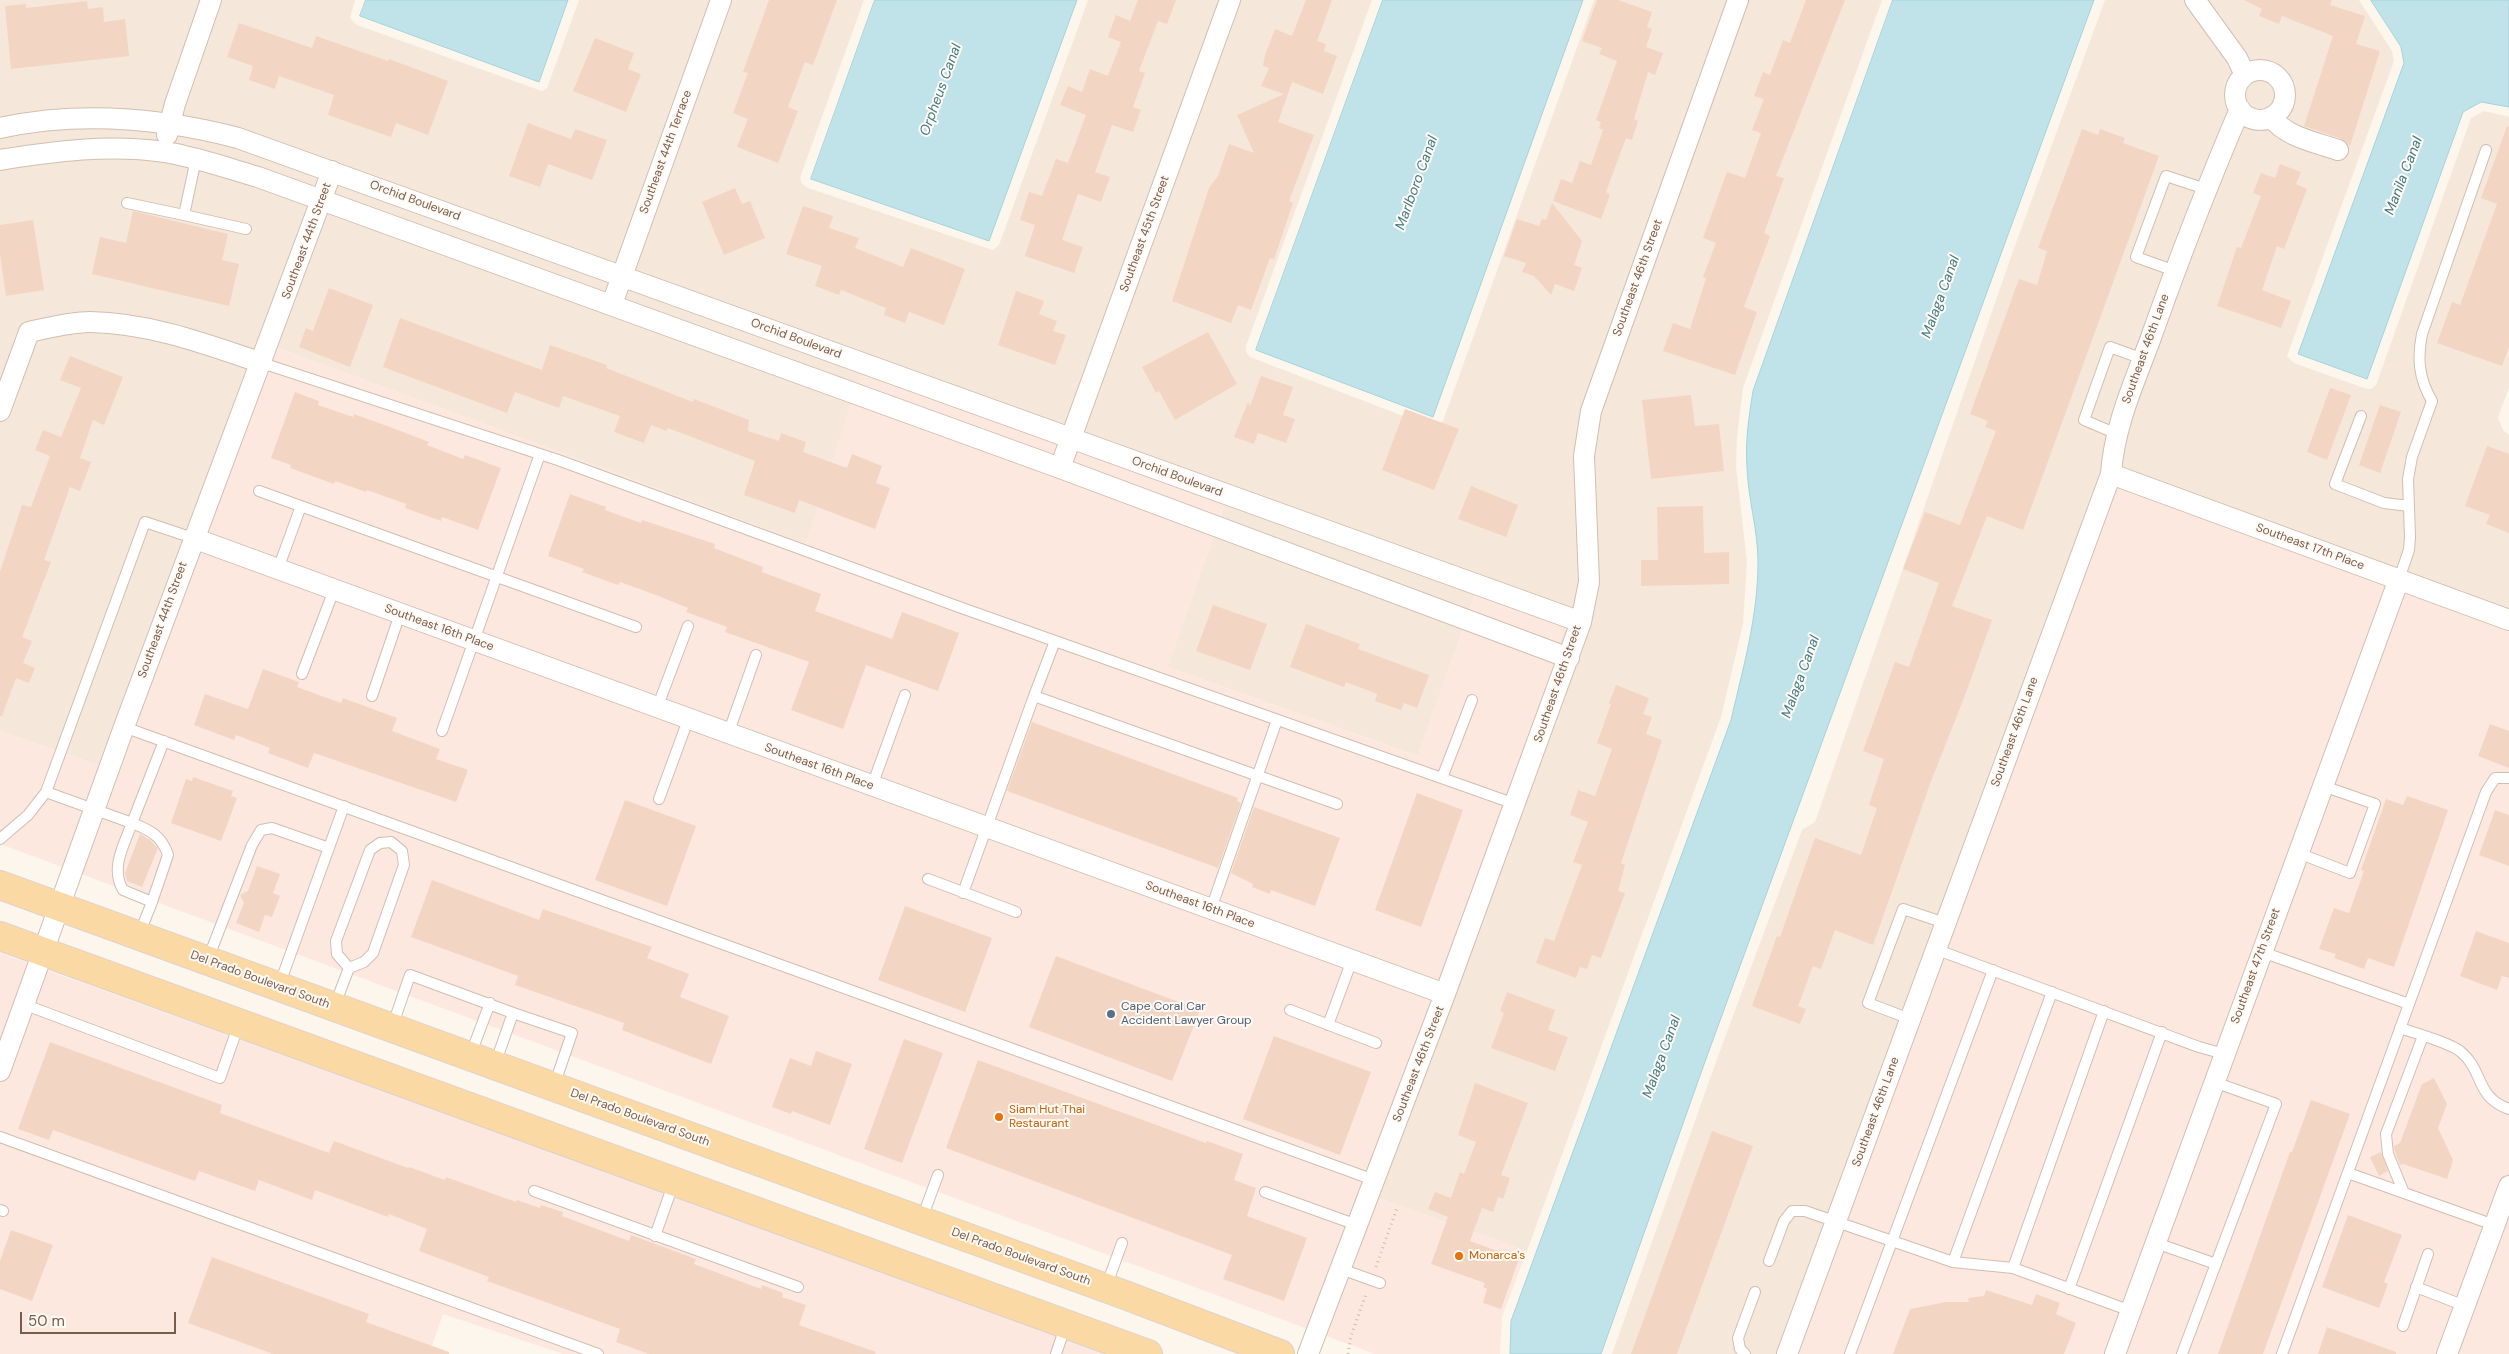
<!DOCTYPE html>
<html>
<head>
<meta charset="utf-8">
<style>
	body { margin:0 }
	#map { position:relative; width:2509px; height:1354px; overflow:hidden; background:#fdf6ec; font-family:"DM Sans",sans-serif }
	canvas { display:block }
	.scale { position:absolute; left:20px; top:1312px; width:156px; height:22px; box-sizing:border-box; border:2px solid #7a5c4d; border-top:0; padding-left:6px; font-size:15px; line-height:18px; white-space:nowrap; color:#7a5c4d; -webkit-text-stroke:4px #fffaf3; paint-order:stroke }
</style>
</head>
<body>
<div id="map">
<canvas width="2509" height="1354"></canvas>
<div class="scale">50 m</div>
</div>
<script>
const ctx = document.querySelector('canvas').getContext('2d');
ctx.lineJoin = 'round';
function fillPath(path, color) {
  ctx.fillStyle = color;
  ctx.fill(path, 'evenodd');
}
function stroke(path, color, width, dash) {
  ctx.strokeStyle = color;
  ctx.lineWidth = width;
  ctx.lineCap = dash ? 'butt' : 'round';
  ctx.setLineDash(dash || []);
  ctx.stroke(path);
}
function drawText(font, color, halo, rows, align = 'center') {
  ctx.font = font + ' "DM Sans",sans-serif';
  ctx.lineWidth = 4;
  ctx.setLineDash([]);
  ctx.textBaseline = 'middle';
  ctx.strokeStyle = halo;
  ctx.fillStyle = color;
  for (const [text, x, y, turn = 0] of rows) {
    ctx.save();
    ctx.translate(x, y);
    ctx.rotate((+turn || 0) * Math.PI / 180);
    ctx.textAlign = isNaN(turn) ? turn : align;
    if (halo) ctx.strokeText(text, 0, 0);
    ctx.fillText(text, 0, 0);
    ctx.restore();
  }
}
const residential = new Path2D(`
	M0,0H355L350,18L357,25L542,91L547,88L579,0H864L800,178L802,184L808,188L993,250L999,245L1088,0H1372L1246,346V352L1250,357L1429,426L1439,425L1443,421L1594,0H1882L1743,388L1737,437L1736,467L1747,562L1743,624L1721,717L1527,1251L1369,1195L1477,589L1418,756L1167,667L1230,490L807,544L270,345L115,771L0,731Z
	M2105,0H2359L2392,51L2394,61L2287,356L2294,363L2364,388L2371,389L2376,385L2471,118L2484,111L2509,117V387L2498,418L2503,430L2509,435V608L2111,464L1792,1354H1612L1717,1059L1802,830L1815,822L2013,251Z`);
const commercial = new Path2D(`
	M270,345L806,543L862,369L1230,490L1167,667L1418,756L1477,589L1568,615L1550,681L1369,1195L1527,1251L1502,1317L1500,1354H1375L0,844V731L115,771Z
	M2111,463L2509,608V1354H1792Z
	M0,953L1111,1354H563L443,1314L429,1354H0Z`);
const water = new Path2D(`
	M366,0H568L539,82L360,16Z
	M875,0H1077L989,241L811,179Z
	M1383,0H1583L1433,417L1256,350Z
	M1893,0H2094L1707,1056L1601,1354H1510L1511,1321L1731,720C1743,668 1758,617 1758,562C1758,530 1748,499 1747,467C1745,442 1749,416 1753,391Z
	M2371,0H2509V107L2481,102L2463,112L2367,379L2298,354L2404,63L2401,47Z`);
const building = new Path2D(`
	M769,0H837L813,65L805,62L788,107L798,111L778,163L737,147L748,119L733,113L748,73L743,72Z
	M1138,0H1176L1167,24L1158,21L1139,71L1145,73L1133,107L1141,110L1133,132L1112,125L1095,172L1110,177L1101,202L1078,194L1062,240L1083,247L1074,273L1025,256L1035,225L1020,220L1029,192L1042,196L1056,159L1068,163L1086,115L1060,105L1068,86L1082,92L1090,69L1108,76L1121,42L1108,37L1116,15L1130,21Z
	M1306,0H1332L1317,41L1326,44L1324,51L1337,56L1323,94L1292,82L1278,122L1314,135L1289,201L1293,203L1274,259L1270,258L1251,310L1238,305L1231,323L1172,301L1209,188L1218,176L1229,144L1254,153L1237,115L1284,94L1261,86L1269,68L1263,66L1265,55L1275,29L1292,36Z
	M1597,0H1618L1652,12L1647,27L1652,29L1646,47L1663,53L1655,75L1648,72L1634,119L1638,121L1632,140L1626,138L1606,192L1610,195L1601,219L1553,201L1561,179L1572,183L1580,161L1591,165L1603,130L1599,128L1601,122L1596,120L1617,61L1599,54L1602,48L1582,41Z
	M1806,0H1845L1776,176L1784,178L1764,233L1770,236L1744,307L1757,312L1735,375L1663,351L1673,323L1690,329L1706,278L1703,277L1716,243L1703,238L1727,172L1745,178L1761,133L1752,130L1764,99L1754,96L1763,72L1770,75L1783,40L1790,43Z
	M2244,0H2332L2330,5L2365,16L2356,44L2380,51L2350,146L2342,139L2304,126L2333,36L2282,16L2279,24L2259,16L2262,9Z
	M87,1L88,9L103,7L104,22L125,19L129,56L11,69L5,6L26,4V8Z
	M239,23L312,48L316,36L388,61L389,59L448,81L428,135L396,123L391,137L328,115L334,95L279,76L275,89L249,80L253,66L227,57Z
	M595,38L634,53L628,69L641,74L626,112L573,91Z
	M528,123L571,139L575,129L607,140L592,180L548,164L540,187L509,176Z
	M2507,126L2509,127V347L2502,366L2437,343L2452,302L2460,305L2497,204L2481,198Z
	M2082,129L2098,135L2100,129L2125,138L2123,143L2159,156L2023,530L1987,516L1952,606L1992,620L1967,690L1930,784L1873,945L1835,930L1821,969L1813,966L1798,1006L1806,1009L1800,1024L1752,1006L1777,936L1780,937L1815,838L1861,855L1877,808L1869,805L1884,759L1863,751L1895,662L1909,667L1939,583L1903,569L1925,512L1960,525L1996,431L1985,427L1988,421L1970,414L2019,279L2037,285L2047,251L2038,248Z
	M2280,164L2301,172L2296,184L2307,189L2284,249L2277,246L2262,290L2291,301L2281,328L2217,306L2237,247L2241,248L2261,196L2253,193L2261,173L2275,178Z
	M735,188L742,204L750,201L765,238L724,255L702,202Z
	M1552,203L1582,241L1574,265L1582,268L1574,291L1555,284L1551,295L1534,276L1522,272L1526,263L1504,256L1517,219L1539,226L1542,219L1546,220Z
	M803,206L833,216L829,228L859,238L855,248L903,267L911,248L965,269L944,325L909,312L905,323L884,315L886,308L841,290L839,295L815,286L822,266L786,254Z
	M133,211L228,234L222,260L239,264L229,306L92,274L100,237L126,243Z
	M33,220L44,290L6,296L0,254V225Z
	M329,288L373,305L350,367L299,347L306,328L313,331Z
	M1016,291L1044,301L1039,314L1057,321L1053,331L1066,335L1055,365L998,345Z
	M400,318L542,370L550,345L607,365L606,368L693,402L694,399L749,420L748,431L779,441L781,433L806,442L803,452L847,468L852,454L882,466L876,483L890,488L875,529L799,500L795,513L744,495L755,461L668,428L666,431L651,425L644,443L614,432L620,416L563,396L559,408L515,392L507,413L383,367Z
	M1208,332L1237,384L1175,420L1159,391L1156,393L1142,367Z
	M70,356L123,377L104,425L93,420L80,458L91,462L80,491L70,487L44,560L51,562L22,637L32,641L23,663L35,668L29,683L16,678L2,716H0V572L22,505L31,507L50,456L35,450L43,430L61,437L81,388L60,380Z
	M1261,376L1293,387L1283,415L1295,419L1286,443L1258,433L1254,444L1234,437L1248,402L1250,406Z
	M2330,388L2351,395L2327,460L2307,452Z
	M295,392L319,401L318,405L353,417L354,414L390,427L429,442L427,445L463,459L465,455L501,468L478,530L442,517L441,521L405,508L406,504L367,490L366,492L335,481L334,484L290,468L291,465L271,458Z
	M1691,395L1695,426L1719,424L1724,471L1651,479L1642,400Z
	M2380,405L2401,412L2380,473L2359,465Z
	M1405,409L1459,429L1434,490L1382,470Z
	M2487,446L2509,454V533L2486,524L2490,515L2465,506Z
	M1471,486L1518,505L1506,537L1458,519Z
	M570,494L606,507L605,510L641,523L642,520L715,544L714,548L763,567L762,572L821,594L815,611L892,639L902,612L959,633L938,691L866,665L843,729L791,710L809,662L725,632L727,627L686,612L688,608L656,595L620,582L618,585L582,572L584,569L548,556Z
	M1703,506L1704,553L1729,552V584L1641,586V560H1658L1657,507Z
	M1213,605L1267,624L1250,670L1196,651Z
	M1306,624L1360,644L1358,649L1429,675L1417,708L1404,703L1401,710L1375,701L1377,694L1346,682L1344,687L1290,667Z
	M263,669L299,682L297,687L341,703L343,698L397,718L392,731L440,749L436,759L468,770L456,802L314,753L308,768L268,753L270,748L236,735L234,740L194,725L205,694L248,709Z
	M1616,685L1649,698L1643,714L1652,717L1646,734L1662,740L1621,863L1625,865L1618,891L1625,893L1601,958L1592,955L1587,969L1580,967L1576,978L1536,963L1545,938L1554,941L1582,865L1573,862L1588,822L1570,815L1578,790L1595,796L1612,749L1597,743L1611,704L1609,703Z
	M1032,722L1238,798L1237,801L1241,803L1218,868L1007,791Z
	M2490,724L2509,731V768L2478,756Z
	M193,777L233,791L231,796L237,798L221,841L171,823L186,779L192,781Z
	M1417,793L1463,810L1421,927L1375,910Z
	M2407,796L2448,810L2394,967L2368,958L2364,969L2334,958L2336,954L2319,949L2334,908L2349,913L2364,871L2361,870L2386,799L2403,805Z
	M625,800L696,826L667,906L595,880Z
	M1254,807L1340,838L1315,906L1271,890L1270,894L1252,887L1253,884L1231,873Z
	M2495,810L2509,815V866L2479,855Z
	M140,834L150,840L158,848L142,887L127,881L125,873Z
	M257,866L280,874L273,893L280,896L272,917L265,915L259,932L236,923L244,903L240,895L248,891Z
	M432,880L539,920L543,909L652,947L647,958L689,974L680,997L729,1016L711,1064L622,1030L624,1023L515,985L518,976L411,937Z
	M905,906L992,938L965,1012L878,980Z
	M2476,931L2509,943V978L2502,976L2497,990L2460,976Z
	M1056,956L1200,1010L1172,1081L1029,1027Z
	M1507,992L1555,1010L1548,1030L1568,1037L1555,1071L1491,1048L1504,1013L1500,1011Z
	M1274,1036L1371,1072L1340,1155L1243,1119Z
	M904,1039L943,1053L902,1163L864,1149Z
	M50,1042L222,1105L220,1113L329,1153L334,1141L408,1168L409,1167L445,1180L446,1177L516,1202L517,1200L540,1208L541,1205L563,1212L562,1216L629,1241L631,1235L696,1259L694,1264L761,1289L762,1285L783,1293L782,1297L806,1305L799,1325L876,1352L875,1354H649L616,1342L620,1329L487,1281L489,1277L419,1251L427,1229L389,1214L388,1217L315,1190L312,1200L259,1180L255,1191L199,1171L195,1181L53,1130L49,1140L18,1129Z
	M816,1051L852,1064L830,1125L792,1111L791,1114L772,1107L790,1058L811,1066Z
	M978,1060L1206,1143L1207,1141L1243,1154L1234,1180L1256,1188L1247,1216L1307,1238L1284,1301L1223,1279L1232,1255L946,1148Z
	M2434,1078L2447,1104L2438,1128L2453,1160L2447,1179L2403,1164L2400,1165L2395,1152L2394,1146L2400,1143L2422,1084Z
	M1475,1083L1528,1103L1501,1175L1510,1178L1503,1199L1498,1197L1493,1212L1482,1208L1470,1241L1519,1259L1501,1309L1483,1303L1487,1289L1483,1287L1485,1283L1431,1264L1448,1217L1428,1209L1435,1192L1451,1198L1460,1172L1464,1174L1476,1142L1458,1135Z
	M2311,1100L2350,1114L2263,1354H2218L2290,1152H2292Z
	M1712,1131L1753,1146L1677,1354H1631Z
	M2381,1152L2388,1171L2379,1176L2370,1157Z
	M2348,1215L2402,1235L2384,1282L2388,1284L2379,1308L2322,1287Z
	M11,1230L53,1245L32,1301L0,1289V1261Z
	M212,1257L369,1314L366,1322L449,1352V1354H273L188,1323Z
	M1986,1290L2032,1305L2036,1294L2060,1303L2056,1314L2076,1323L2064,1354H1893L1910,1309L1946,1302H1969L1968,1298L1984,1296Z
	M2327,1327L2396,1352V1354H2318Z`);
const path = new Path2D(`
	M1376,1267L1397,1208
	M1348,1354L1351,1336L1366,1294`);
const service = new Path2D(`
	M127,203L184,215L196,159
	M184,215L246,229
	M2175,271L2136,257L2166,176L2206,189
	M262,363L558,460L959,607L1515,804
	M2361,416L2335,484L2384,503L2409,506
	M2117,434L2084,420L2110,347L2143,359
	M259,491L636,627
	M278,569L301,506
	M2399,579L2409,550L2410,537L2408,479L2412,457L2432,401C2419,379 2417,359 2422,334L2486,150
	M1055,641L1034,696L1337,804
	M302,674L334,590
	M372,696L400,614
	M657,708L688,626
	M124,727L1374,1180
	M442,731L540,454
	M728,734L756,655
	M1442,778L1472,700
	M872,786L905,695
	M659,799L688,720
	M0,839L28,815L46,792
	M2298,853L2350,873L2375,804L2323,786
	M928,879L1016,912
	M963,893L1034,696
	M152,902L168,855C162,836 150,830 132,823L164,741
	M1211,909L1277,720
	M139,935L152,902L123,890C110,868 124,845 132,823L46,792L145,522L193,538
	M1935,949L2199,1047L2224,1054
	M2262,952L2409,1004
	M208,959L252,845L261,830L272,828L329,848
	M279,986L344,806
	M23,1004L220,1078L239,1024
	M334,1007L349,968L364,962L373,953L404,865L402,851L391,842L380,843L370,850L336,941L337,954L349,968
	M1290,1010L1376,1043
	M1910,1019L1868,1003L1903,909L1945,923
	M1328,1025L1352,960
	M392,1027L410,975L513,1013
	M2400,1028C2415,1033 2451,1043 2461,1052C2484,1071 2475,1097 2509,1109
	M470,1056L490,1003
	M495,1064L513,1013L572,1033L554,1086
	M0,1137L598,1354
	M2348,1173L2494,1225
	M534,1191L798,1287
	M1265,1192L1357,1225
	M2404,1193L2388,1154L2386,1134L2423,1036
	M0,1210L3,1211
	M921,1221L938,1175
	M655,1236L674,1182
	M2156,1243L2216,1264
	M1769,1261L1784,1221L1792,1211H1805L1953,1262L2013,1268L2131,1311
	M1953,1262L2052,992
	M2013,1268L2104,1011
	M1341,1269L1380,1283
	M1106,1287L1122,1243
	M2416,1287L2465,1306
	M2069,1289L2162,1032
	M2403,1326L2428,1254
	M1056,1354L1066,1324
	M1745,1354L1740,1349L1738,1338L1755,1292
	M1850,1354L1993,970
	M2182,1354L2276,1104L2214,1082
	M2282,1354L2486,792L2495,778H2509`);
const minor = new Path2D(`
	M2195,0L2237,58L2245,75
	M2235 95a25 25 0 1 1 50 0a25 25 0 1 1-50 0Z
	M2271,117C2286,137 2315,142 2338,150
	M0,128C79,111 161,118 238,138L1581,622
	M167,135L175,104L211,0
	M0,160C55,151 109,144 165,152C196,157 227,168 258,177L1060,468L1569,658
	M612,304L721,0
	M0,411L29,332C49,328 69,322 90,322C150,323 206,344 262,363
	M1060,468L1230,0
	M2111,474L2509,620
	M193,538L1445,994
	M0,1071L124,727L332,171
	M1308,1354L1445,994L1581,622L1589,582L1584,456L1591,411L1738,0
	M1787,1354L2111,474C2114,428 2133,385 2149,343C2177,264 2207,186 2240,109
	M2115,1354L2399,579
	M2447,1354L2509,1186`);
const primary = new Path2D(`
	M0,885L1125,1295L1280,1354
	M0,936L1148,1354`);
const markers = [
	[1111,1014,5,"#5c6f8a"],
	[999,1117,5,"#e8710a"],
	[1459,1256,5,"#e8710a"]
];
const streetNames = [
	["Southeast 44th Terrace",666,152,-70],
	["Orchid Boulevard",415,201,20],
	["Southeast 45th Street",1145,234,-70],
	["Southeast 44th Street",307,241,-70],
	["Southeast 46th Street",1638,278,-70],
	["Orchid Boulevard",796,339,20],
	["Southeast 46th Lane",2146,349,-70],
	["Orchid Boulevard",1177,477,20],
	["Southeast 17th Place",2310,547,20],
	["Southeast 44th Street",163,620,-70],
	["Southeast 16th Place",439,628,20],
	["Southeast 46th Street",1558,684,-71],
	["Southeast 46th Lane",2015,732,-70],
	["Southeast 16th Place",819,767,20],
	["Southeast 16th Place",1200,905,20],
	["Southeast 47th Street",2256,966,-70],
	["Del Prado Boulevard South",260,980,20],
	["Southeast 46th Street",1419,1064,-69],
	["Southeast 46th Lane",1876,1112,-70],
	["Del Prado Boulevard South",640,1118,20],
	["Del Prado Boulevard South",1021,1257,20]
];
const serviceNames = [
	["Cape Coral Car",1121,1007],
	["Accident Lawyer Group",1121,1021]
];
const foodNames = [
	["Siam Hut Thai",1009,1110],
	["Restaurant",1009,1124],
	["Monarca's",1469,1256]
];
const waterNames = [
	["Orpheus Canal",941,90,-70],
	["Manila Canal",2404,176,-69],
	["Marlboro Canal",1417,183,-70],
	["Malaga Canal",1941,297,-70],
	["Malaga Canal",1801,677,-70],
	["Malaga Canal",1662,1057,-70]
];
fillPath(residential, '#f5e8da');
fillPath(commercial, '#fde8e0');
fillPath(water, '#bfe3e8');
stroke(water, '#a5d3da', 1);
fillPath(building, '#f3d5c3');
stroke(service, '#d1beb0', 12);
stroke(minor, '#d1beb0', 22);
stroke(primary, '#dad1cd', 30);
stroke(path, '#d9b8a5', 3, [1, 4]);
stroke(service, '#fff', 10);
stroke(minor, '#fff', 20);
stroke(primary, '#fbd9a5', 28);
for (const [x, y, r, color] of markers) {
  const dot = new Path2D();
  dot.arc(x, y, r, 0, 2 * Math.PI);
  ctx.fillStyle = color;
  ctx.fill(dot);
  stroke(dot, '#fffaf3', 2);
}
drawText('12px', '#7a5c4d', '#fffaf3', streetNames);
drawText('12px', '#4e5e75', '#fffaf3', serviceNames, 'left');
drawText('12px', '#c56008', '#fffaf3', foodNames, 'left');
drawText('italic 14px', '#437c86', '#fffaf3', waterNames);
</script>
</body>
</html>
